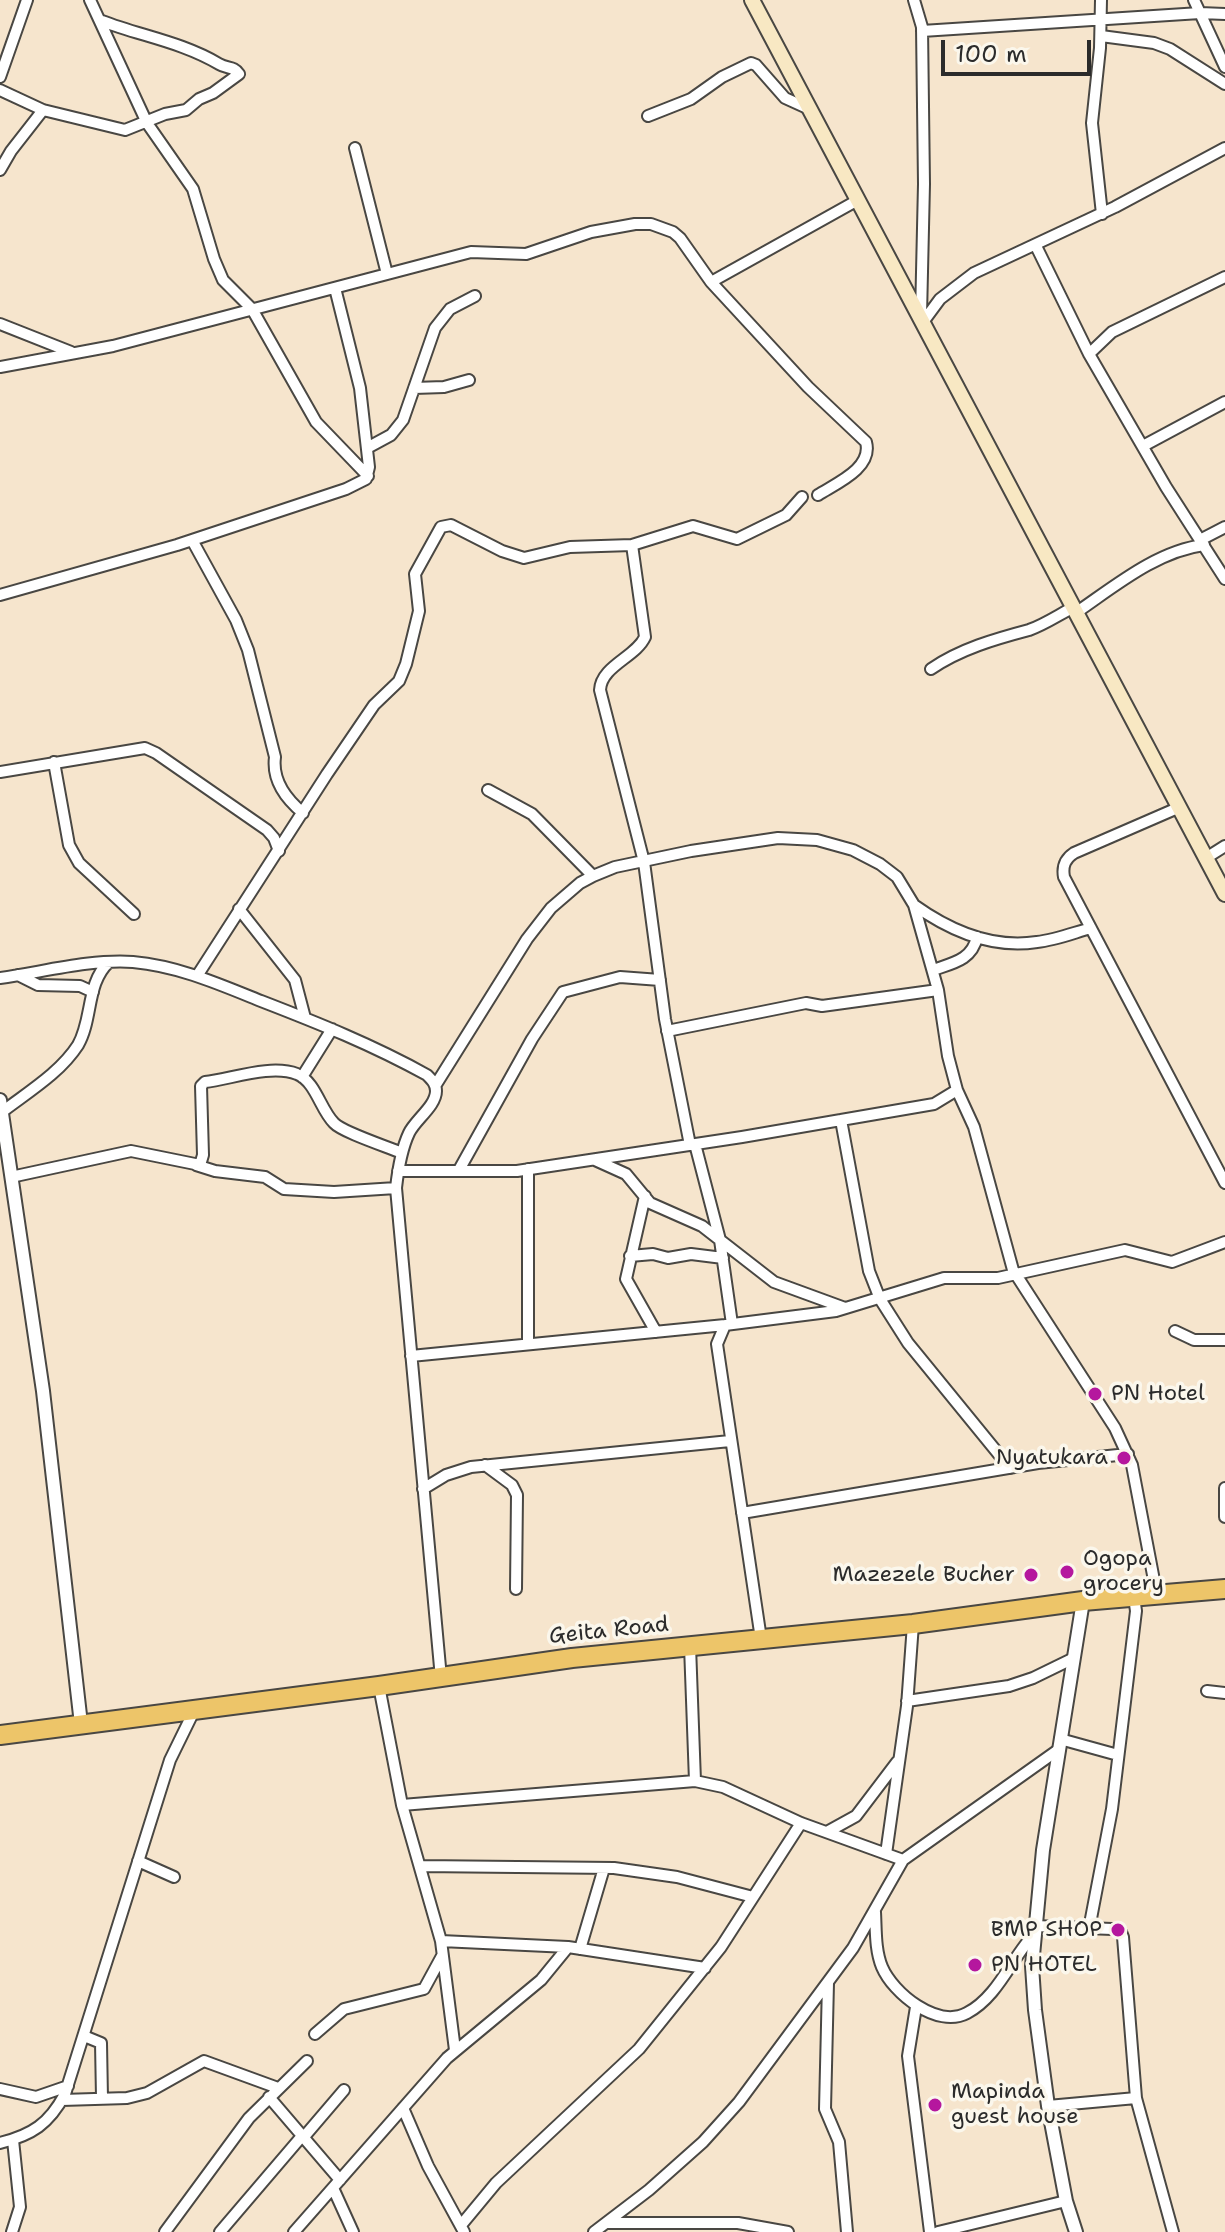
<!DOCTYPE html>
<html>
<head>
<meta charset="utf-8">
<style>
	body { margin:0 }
	#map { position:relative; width:1225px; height:2232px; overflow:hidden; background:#f6e5cd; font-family:"Shantell Sans",sans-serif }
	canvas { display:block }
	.scale { position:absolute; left:941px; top:40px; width:150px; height:36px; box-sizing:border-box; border:4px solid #2b2b2b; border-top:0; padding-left:10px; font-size:24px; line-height:28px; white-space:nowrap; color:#2b2b2b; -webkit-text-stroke:6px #fbf7ec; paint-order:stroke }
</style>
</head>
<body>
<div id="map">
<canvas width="1225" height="2232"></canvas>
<div class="scale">100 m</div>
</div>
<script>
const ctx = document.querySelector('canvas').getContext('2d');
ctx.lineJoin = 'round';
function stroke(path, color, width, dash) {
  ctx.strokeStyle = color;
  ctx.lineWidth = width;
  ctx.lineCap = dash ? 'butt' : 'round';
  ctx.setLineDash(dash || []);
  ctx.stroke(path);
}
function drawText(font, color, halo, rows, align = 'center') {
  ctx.font = font + ' "Shantell Sans",sans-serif';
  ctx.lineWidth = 7;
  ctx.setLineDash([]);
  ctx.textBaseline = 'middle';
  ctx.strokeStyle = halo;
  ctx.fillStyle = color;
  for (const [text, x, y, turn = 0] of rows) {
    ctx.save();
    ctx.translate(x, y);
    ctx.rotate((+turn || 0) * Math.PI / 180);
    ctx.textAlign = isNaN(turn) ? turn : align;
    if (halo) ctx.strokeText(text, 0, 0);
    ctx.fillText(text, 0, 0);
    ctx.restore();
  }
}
const minor = new Path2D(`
	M90,0L147,123L193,189L214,259L223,280L252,309L316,422L368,476
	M914,0L922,27L924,184L921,316
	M1101,0L1100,48L1092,123L1102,214
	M1194,0L1225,67
	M922,31L1200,13L1225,14
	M1101,36L1154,43L1170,49L1225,84
	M0,77L27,0
	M0,90L43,110L125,130L165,114L186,110L199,99L213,93L239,74C234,66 227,69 219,64C182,42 141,36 102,21
	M648,116L691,99L722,77L751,63L756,65L785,98L807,108
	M355,148L387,274
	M0,170L11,151L43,110
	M1036,246L1089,354L1166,487L1225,579
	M711,282L858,200
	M923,322L940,299L974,273L1115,207L1225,148
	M0,324L71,352
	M1089,354L1112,332L1225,277
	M0,367L113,346L471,252L526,254L591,232L635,224H651L673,232L680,238L711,282L808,387L866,442C873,468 837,483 818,495
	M414,388L444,387L469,380
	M1143,446L1225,402
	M367,448L391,435L403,420L435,328L450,309L475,296
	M192,540L236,620L248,650L275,757C272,780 286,799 303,813
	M1200,540L1225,527
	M632,545L645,637C636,657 601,666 600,690L644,862L665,1019L690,1145
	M0,595L177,545L346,489L366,479L369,467L360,388L335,288
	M1077,612C1115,586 1157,551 1204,545
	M931,669C960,649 995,639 1029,630C1044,625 1060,614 1074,607
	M54,762L69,845L79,863L134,914
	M0,772L145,748L156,753L267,830L274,838L279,851
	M488,790L532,814L593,876
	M1180,807L1074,853C1065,859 1062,866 1064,877L1225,1183
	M1206,858L1225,846
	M914,905C949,930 992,949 1037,942C1055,940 1073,933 1091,928
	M239,909L295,980L305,1018
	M933,970C953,963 972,960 977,937
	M18,975L38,985L80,986L93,992
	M197,976L327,774L374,705L399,681L406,664L419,611L415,574L441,527L451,525L502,551L524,558L570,547L632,545L693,526L737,539L786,515L802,497
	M0,978C43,972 90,959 133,962C178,966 219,984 261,1001C318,1023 373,1045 427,1075C432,1080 436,1084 436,1091C436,1106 415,1120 409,1133C401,1150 398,1170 396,1188L441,1678
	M667,1031L806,1003L822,1006L938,990
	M302,1077L332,1029
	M435,1086L527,939L551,908L580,883L593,876L615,867L691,851L778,838L817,840L853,850L880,864L897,877L914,905L938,990L948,1056L957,1090L974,1127L1013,1270L1115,1428L1132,1465L1157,1596
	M2,1112C28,1092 60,1073 78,1045C93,1019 86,983 109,962
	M841,1120L869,1271L880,1299L908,1343L1010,1468
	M695,1144L720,1240L732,1324
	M595,1160L626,1174L650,1203L702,1226L774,1282L845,1308
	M196,1165L215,1171L265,1177L284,1189L334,1192L396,1188
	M528,1169V1344
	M459,1170L532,1039L563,992L620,977L660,980
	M398,1171H517L742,1137L934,1104L957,1090
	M11,1177L131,1151L200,1165L203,1155L201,1086L205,1082C231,1079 271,1064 297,1074C316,1082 320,1109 334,1123C342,1132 388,1147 402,1153
	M645,1196L626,1279L656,1332
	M630,1256L653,1254L668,1258L691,1254L723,1258
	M725,1325L717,1344L761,1639
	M1175,1331L1194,1340H1225
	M411,1356L725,1325L836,1311L944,1278H998L1125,1250L1172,1262L1225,1242
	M485,1465L512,1485L517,1495L516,1589
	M1225,1488V1517
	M423,1489L446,1475L471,1467L730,1441
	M742,1513L1038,1463L1128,1454
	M690,1646L695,1781
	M379,1686L402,1805L441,1941L455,2050
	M1207,1691L1225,1693
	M907,1701L1009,1686L1033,1678L1074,1658
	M1060,1739L1118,1755
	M402,1805L695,1781L723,1787L801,1823L903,1860
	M827,1832L856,1816L897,1762
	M886,1854L907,1706L913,1624
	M138,1861L174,1877
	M420,1866L614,1868L677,1877L753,1897
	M875,1912C876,1930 875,1950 882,1967C893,1993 937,2029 967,2013C998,1997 1012,1957 1035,1933
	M1035,1926L1112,1929L1121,1932L1123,1937L1136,2098L1173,2232
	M1089,1929L1112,1809L1136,1611L1134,1597
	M441,1941L568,1947L705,1968
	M580,1949L604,1868
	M828,1983L825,2109L839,2142L847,2232
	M916,2007L908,2056L930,2232
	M315,2034L344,2009L424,1989L442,1956
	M84,2036L101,2043L102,2098
	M0,2089L36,2097L68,2086
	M269,2097L340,2180
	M62,2100L127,2098L147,2093L204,2061L278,2088
	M1048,2106L1136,2098
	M403,2108L428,2166L464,2232
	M303,2138L344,2090
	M0,2143C32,2135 49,2124 65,2094L170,1760L194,1711
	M333,2188L353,2232
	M607,2223H738L788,2232
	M462,2224L496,2183L639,2049L721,1947L801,1823
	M12,2232L20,2207L13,2140
	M165,2232L249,2118L307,2061
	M220,2232L302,2136
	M294,2232L447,2058L541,1980L568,1947
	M594,2232L649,2190L703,2142L739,2102L853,1948L903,1860L1058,1750
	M938,2232L1066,2201`);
const tertiary = new Path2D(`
	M0,1100L43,1391L81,1724
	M1076,2232L1066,2201L1048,2106L1035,2010L1032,1966L1043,1850L1083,1601`);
const secondary = new Path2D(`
	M752,0L1225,894`);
const trunk = new Path2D(`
	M0,1735L379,1686L572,1658L913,1624L1083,1601L1225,1589`);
const markers = [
	[1095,1394,8,"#b5179e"],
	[1124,1458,8,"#b5179e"],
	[1067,1572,8,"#b5179e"],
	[1031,1575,8,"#b5179e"],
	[1118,1930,8,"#b5179e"],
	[975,1965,8,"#b5179e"],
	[935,2105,8,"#b5179e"]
];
const poiNames = [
	["PN Hotel",1111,1394],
	["Nyatukara",1108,1458,"right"],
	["Ogopa",1083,1559],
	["grocery",1083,1584],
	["Mazezele Bucher",1015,1575,"right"],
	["BMP SHOP",1102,1930,"right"],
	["PN HOTEL",991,1965],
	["Mapinda",951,2092],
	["guest house",951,2117]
];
const streetNames = [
	["Geita Road",609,1631,-6]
];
stroke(minor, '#494743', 14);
stroke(tertiary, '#494743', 16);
stroke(secondary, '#494743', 18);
stroke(trunk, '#494743', 22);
stroke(minor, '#fff', 10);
stroke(tertiary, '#fff', 12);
stroke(secondary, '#f8e8c3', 14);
stroke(trunk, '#edc569', 18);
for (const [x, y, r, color] of markers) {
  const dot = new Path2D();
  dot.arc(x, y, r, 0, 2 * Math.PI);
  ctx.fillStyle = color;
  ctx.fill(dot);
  stroke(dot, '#fbf7ec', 3);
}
drawText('22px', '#2b2b2b', '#fbf7ec', poiNames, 'left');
drawText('22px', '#2b2b2b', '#fbf7ec', streetNames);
</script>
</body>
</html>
